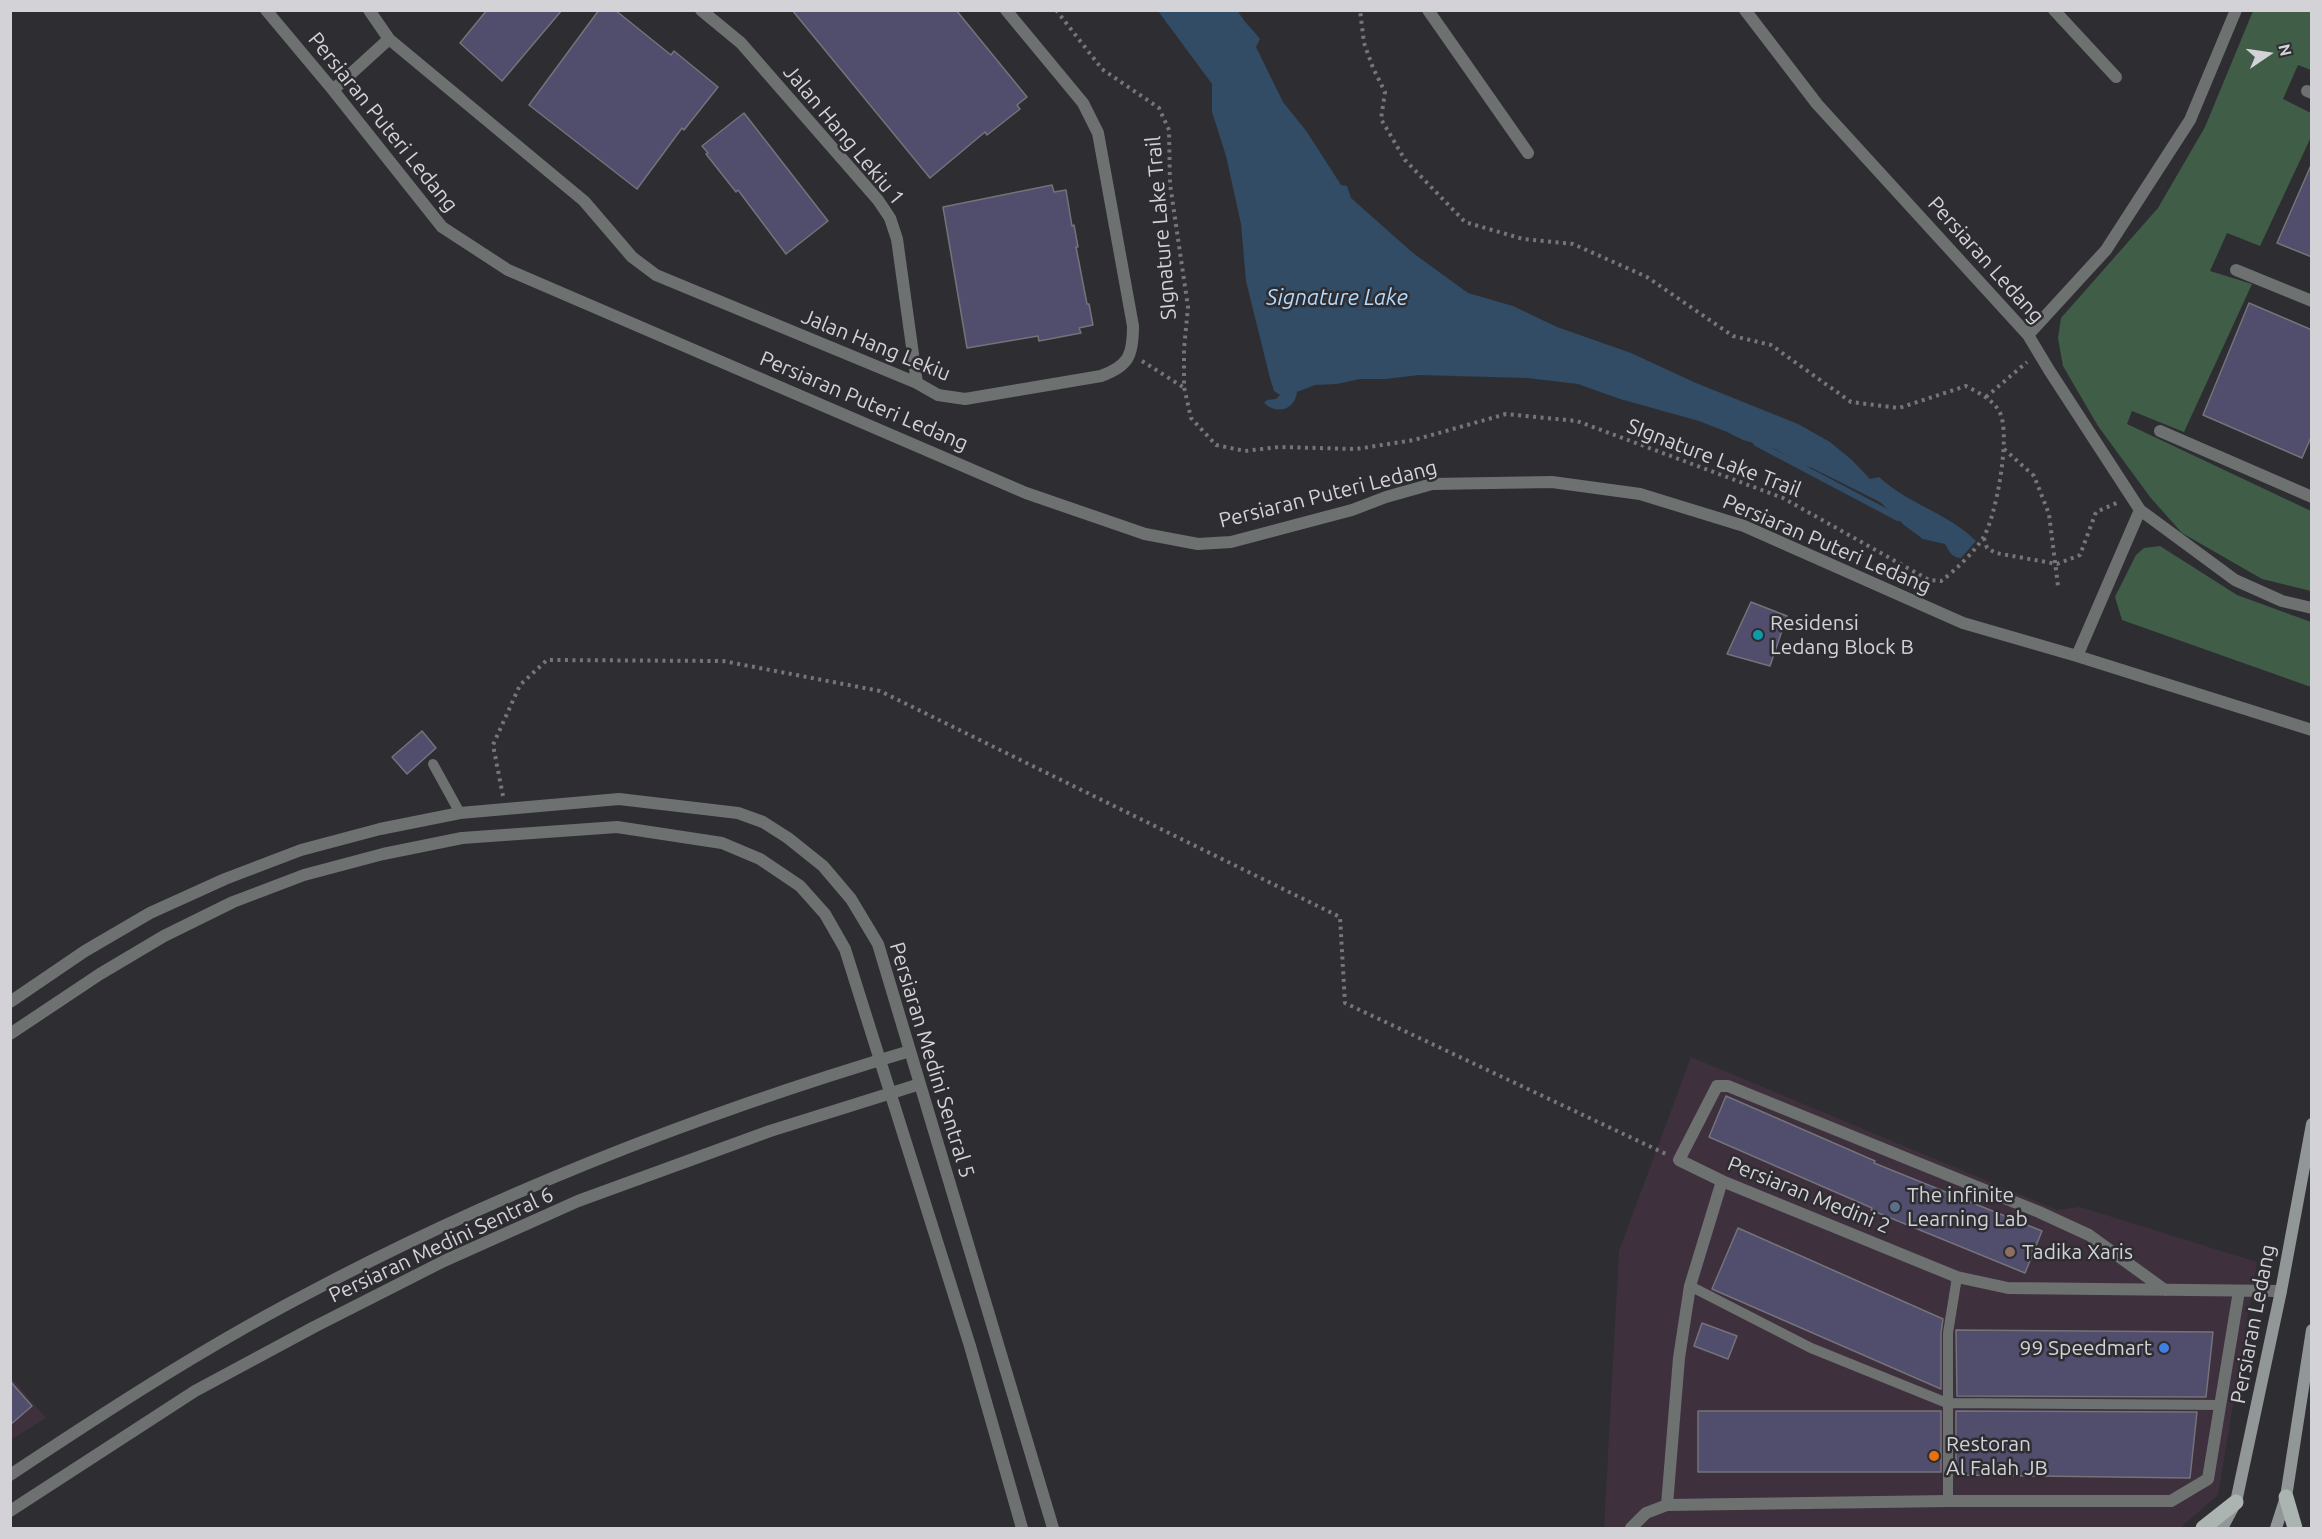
<!DOCTYPE html>
<html>
<head>
<meta charset="utf-8">
<style>
	body { margin:0 }
	#map { position:relative; width:2322px; height:1539px; overflow:hidden; background:#2e2d32; font-family:Ubuntu,sans-serif }
	canvas { display:block }
	.frame { position:absolute; inset:0; border:12px solid #d3d2d6; pointer-events:none }
	.north { position:absolute; left:2238px; top:24px; width:60px; height:60px; -webkit-text-stroke:4px #2e2d32; paint-order:stroke; rotate:77deg; font-size:16px; font-weight:700; line-height:24px; text-align:center; color:#d3d2d6 }
	.north::after { content:''; display:block; margin:auto; width:21px; height:27px; background:#d3d2d6; clip-path:polygon(50% 0,100% 100%,50% 72%,0 100%) }
</style>
</head>
<body>
<div id="map">
<canvas width="2322" height="1539"></canvas>
<div class="frame"></div>
<div class="north">N</div>
</div>
<script>
const ctx = document.querySelector('canvas').getContext('2d');
ctx.lineJoin = 'round';
function fillPath(path, color) {
  ctx.fillStyle = color;
  ctx.fill(path, 'evenodd');
}
function stroke(path, color, width, dash) {
  ctx.strokeStyle = color;
  ctx.lineWidth = width;
  ctx.lineCap = dash ? 'butt' : 'round';
  ctx.setLineDash(dash || []);
  ctx.stroke(path);
}
function drawText(font, color, halo, rows, align = 'center') {
  ctx.font = font + ' Ubuntu,sans-serif';
  ctx.lineWidth = 5;
  ctx.setLineDash([]);
  ctx.textBaseline = 'middle';
  ctx.strokeStyle = halo;
  ctx.fillStyle = color;
  for (const [text, x, y, turn = 0] of rows) {
    ctx.save();
    ctx.translate(x, y);
    ctx.rotate((+turn || 0) * Math.PI / 180);
    ctx.textAlign = isNaN(turn) ? turn : align;
    if (halo) ctx.strokeText(text, 0, 0);
    ctx.fillText(text, 0, 0);
    ctx.restore();
  }
}
const commercial = new Path2D(`
	M1691,1057L2057,1210L2080,1207L2257,1262L2218,1495L2180,1528H1604L1619,1251Z
	M10,1376L46,1418L11,1440H10Z`);
const green = new Path2D(`
	M2253,11H2311V70L2298,65L2283,99L2311,113V137L2260,246L2227,233L2210,271L2252,284L2184,432L2132,411L2127,424L2311,511V591L2262,579L2182,533L2150,497L2098,426L2063,366L2058,338L2061,318L2158,208L2205,127Z
	M2160,546L2237,595L2311,622V687L2122,620L2115,597L2136,555L2144,548Z`);
const water = new Path2D(`
	M1158,11H1238C1245,24 1252,28 1260,39L1256,47L1283,102L1307,132L1341,185L1347,186L1351,198L1413,253L1468,293L1513,306L1557,327L1631,353L1696,383L1798,424L1830,442L1852,460L1870,479L1879,477C1908,504 1948,513 1976,541L1961,558C1952,558 1949,551 1945,544L1923,539L1904,525L1880,502L1812,468L1800,464L1775,449L1743,440L1727,432L1699,421L1620,399L1578,384L1527,378L1419,375L1386,379H1360L1337,384L1315,385L1297,392C1295,410 1277,415 1264,403L1267,400L1276,399L1280,395L1274,391L1270,378L1246,281L1241,224L1226,156L1212,112V84Z`);
const stream = new Path2D(`
	M1756,443L1898,518`);
const building = new Path2D(`
	M487,10H562L502,81L460,43Z
	M599,10H615L671,55L674,51L718,87L684,130L682,128L637,189L529,105Z
	M792,10H956L1027,97L1017,105L1020,109L987,135L985,132L930,178Z
	M744,113L828,221L786,254L738,190L736,192L706,154L708,153L702,146Z
	M2312,163V257L2277,243Z
	M1052,185L1054,192L1066,190L1072,226L1074,225L1078,247H1076L1087,304H1089L1093,325L1079,328L1081,333L1039,341L1038,336L967,348L943,207Z
	M2249,303L2312,330V435L2302,458L2203,415Z
	M1751,602L1787,616L1770,666L1727,654Z
	M422,731L436,748L407,774L392,757Z
	M1726,1096L1875,1161L1874,1163L2042,1231L2025,1273L1871,1210L1872,1208L1709,1137Z
	M1738,1228L1943,1319L1941,1333V1389L1712,1289Z
	M1702,1323L1737,1336L1728,1359L1694,1346Z
	M1956,1330L2213,1332L2206,1397L1957,1396Z
	M10,1381L32,1406L10,1425Z
	M1698,1411H1941V1472H1698Z
	M1956,1411L2197,1412L2190,1478L1958,1475V1472H1956Z`);
const path = new Path2D(`
	M1056,10L1102,69L1159,108L1169,130L1170,184L1188,307L1184,349V387L1191,418L1216,445L1245,451L1279,447L1356,449L1414,440L1506,414L1577,421L1783,498L1929,580L1941,581C1955,571 1974,552 1983,538C1996,518 2012,432 1999,411C1992,399 1979,393 1966,386L1899,408L1851,402L1771,345L1733,336L1647,277L1573,244L1523,239L1465,222L1405,160L1381,119L1385,92L1373,68L1364,43L1360,10
	M1142,361L1183,387
	M1986,397L2027,362
	M2004,449L2034,476L2049,514L2058,586
	M1984,538L1987,548L1996,553L2057,564L2080,555L2096,512L2119,502
	M503,796L493,745L520,685L547,660L723,661L880,691L1340,917L1345,1003L1666,1154`);
const lane = new Path2D(`
	M433,764L460,813
	M1690,1286L1811,1348L1947,1403L2220,1405
	M1948,1501V1333L1957,1277`);
const street = new Path2D(`
	M266,10L333,90L442,227L508,270L1026,493L1145,534L1198,544L1231,542L1352,510L1386,497L1432,484L1552,482L1640,494L1744,526L1963,623L2077,656L2312,730
	M369,10L389,39L584,201L632,257L656,275L917,383L938,395L965,399L1101,376C1129,366 1133,355 1133,326L1098,133L1083,103L1006,10
	M701,10L741,43L878,200L890,218L897,239L917,383
	M1428,10L1528,153
	M1745,10L1817,104L2028,335L2049,370L2140,510L2235,580L2282,601L2312,608
	M2054,10L2116,77
	M333,90L389,39
	M2307,91L2312,93
	M2236,270L2312,301
	M2028,335L2106,250L2190,120L2236,10
	M2160,431L2312,497
	M2077,656L2140,510
	M10,1002L85,951L150,913L225,879L301,850L380,829L460,813L619,799L738,813L763,822L788,838L823,866L851,899L878,944L1053,1528
	M10,1034L100,974L164,936L233,902L304,875L383,854L462,838L617,827L722,843L760,859L800,886L825,914L845,949L970,1346L1022,1528
	M2165,1290L2089,1235L2039,1212L1728,1086H1717L1679,1160L1722,1181L1957,1277L2008,1288L2281,1291
	M10,1475C105,1412 200,1350 301,1297C494,1194 701,1113 910,1051
	M1667,1505L1679,1358L1690,1286L1722,1181
	M10,1511L195,1391L314,1327L444,1261L578,1201L770,1131L920,1084
	M1631,1528L1646,1513L1667,1505L1948,1501H2171L2208,1479L2239,1291`);
const secondary = new Path2D(`
	M2222,1528L2236,1502L2281,1291L2312,1124
	M2276,1528L2286,1497L2312,1330`);
const primary = new Path2D(`
	M2286,1497L2295,1528
	M2203,1528L2236,1502`);
const markers = [
	[1758,635,6,"#0f9aa8"],
	[1895,1207,6,"#5c6f8a"],
	[2010,1252,6,"#8d6e63"],
	[2164,1348,6,"#3f7fe0"],
	[1934,1456,6,"#e8710a"]
];
const streetNames = [
	["Persiaran Puteri Ledang",383,122,51],
	["Jalan Hang Lekiu 1",844,135,50],
	["SIgnature Lake Trail",1161,228,-95],
	["Persiaran Ledang",1986,260,48],
	["Jalan Hang Lekiu",876,345,22],
	["Persiaran Puteri Ledang",864,401,23],
	["SIgnature Lake Trail",1714,458,21],
	["Persiaran Puteri Ledang",1328,494,-14],
	["Persiaran Puteri Ledang",1827,544,23],
	["Persiaran Medini Sentral 5",932,1060,73],
	["Persiaran Medini 2",1809,1195,22],
	["Persiaran Medini Sentral 6",441,1245,-25],
	["Persiaran Ledang",2253,1324,-79]
];
const poiNames = [
	["Residensi",1770,623],
	["Ledang Block B",1770,647],
	["The infinite",1907,1195],
	["Learning Lab",1907,1219],
	["Tadika Xaris",2022,1252],
	["99 Speedmart",2152,1348,"right"],
	["Restoran",1946,1444],
	["Al Falah JB",1946,1468]
];
const waterNames = [
	["Signature Lake",1337,298]
];
fillPath(commercial, '#3e303d');
fillPath(green, '#405d48');
fillPath(water, '#314c64');
stroke(stream, '#314c64', 6);
fillPath(building, '#504d6d');
stroke(building, '#74737a', 1.5);
stroke(path, '#76757a', 4, [3, 4.5]);
stroke(lane, '#6d7170', 10);
stroke(street, '#6d7170', 12);
stroke(secondary, '#919796', 12);
stroke(primary, '#acb4b2', 15);
for (const [x, y, r, color] of markers) {
  const dot = new Path2D();
  dot.arc(x, y, r, 0, 2 * Math.PI);
  ctx.fillStyle = color;
  ctx.fill(dot);
  stroke(dot, '#2e2d32', 2);
}
drawText('21px', '#d3d2d6', '#2e2d32', streetNames);
drawText('21px', '#d3d2d6', '#2e2d32', poiNames, 'left');
drawText('italic 22px', '#b2dafe', '#2e2d32', waterNames);
</script>
</body>
</html>
